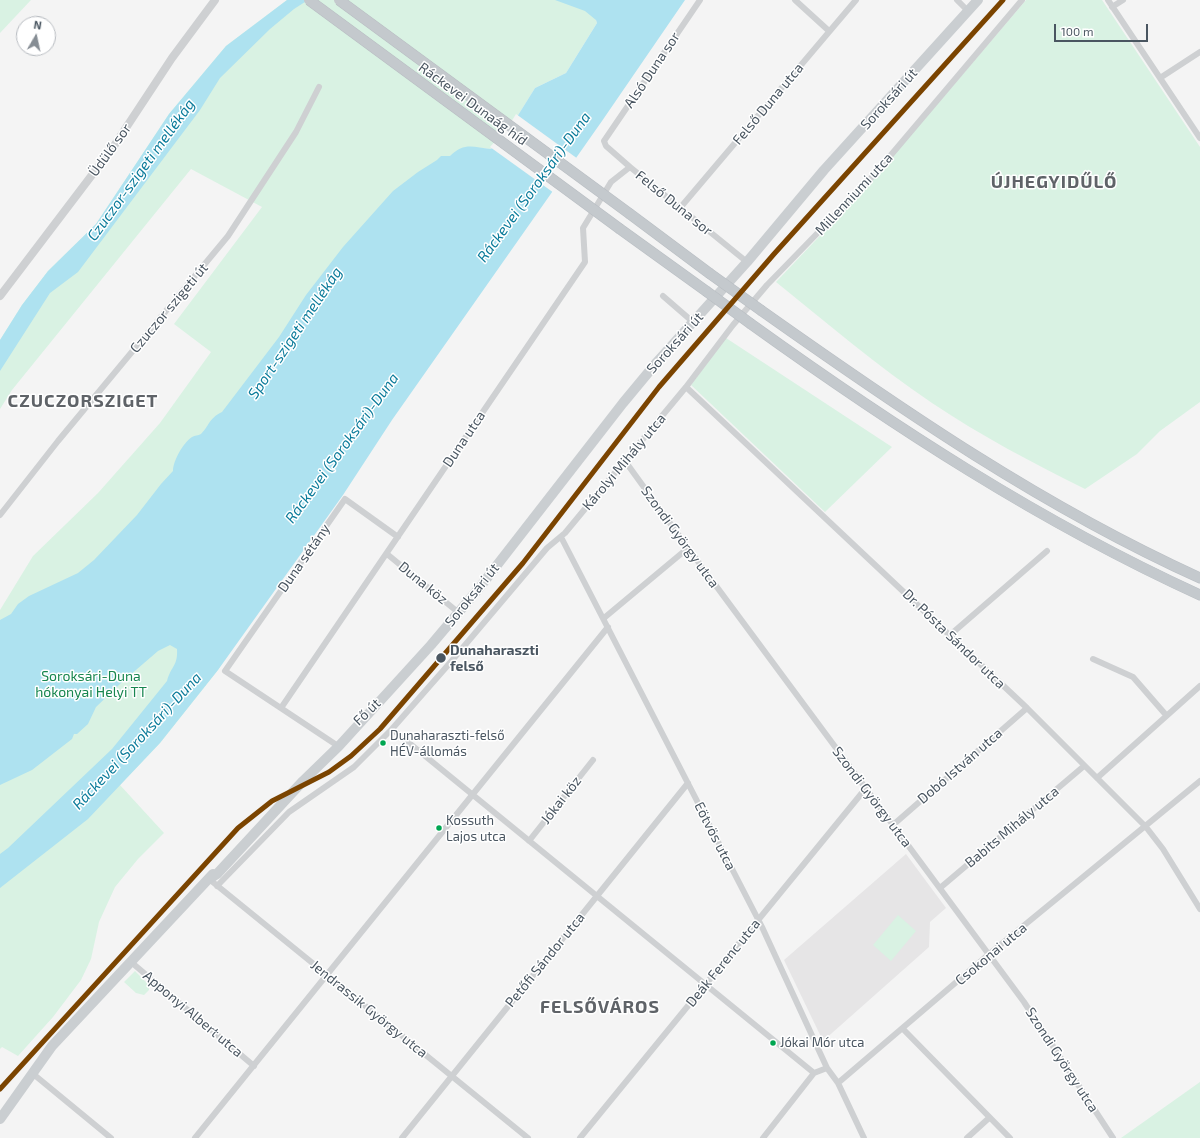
<!DOCTYPE html>
<html>
<head>
<meta charset="utf-8">
<style>
	body { margin:0 }
	#map { position:relative; width:1200px; height:1138px; overflow:hidden; background:#f4f4f4; font-family:"Exo 2",sans-serif }
	canvas { display:block }
	.north { position:absolute; left:16px; top:16px; width:40px; height:40px; box-sizing:border-box; background:#fff; border:1px solid #b7bbc0; border-radius:50%; rotate:9deg; font-size:11px; font-weight:700; line-height:16px; text-align:center; color:#4a5661 }
	.north::after { content:''; display:block; margin:auto; width:14px; height:18px; background:#868d94; clip-path:polygon(50% 0,100% 100%,50% 72%,0 100%) }
	.scale { position:absolute; left:1054px; top:24px; width:94px; height:18px; box-sizing:border-box; border:2px solid #4a5661; border-top:0; padding-left:5px; font-size:12px; line-height:14px; white-space:nowrap; color:#4a5661; -webkit-text-stroke:3px #fff; paint-order:stroke }
</style>
</head>
<body>
<div id="map">
<canvas width="1200" height="1138"></canvas>
<div class="north">N</div>
<div class="scale">100 m</div>
</div>
<script>
const ctx = document.querySelector('canvas').getContext('2d');
ctx.lineJoin = 'round';
function fillPath(path, color) {
  ctx.fillStyle = color;
  ctx.fill(path, 'evenodd');
}
function stroke(path, color, width, dash) {
  ctx.strokeStyle = color;
  ctx.lineWidth = width;
  ctx.lineCap = dash ? 'butt' : 'round';
  ctx.setLineDash(dash || []);
  ctx.stroke(path);
}
function drawText(font, color, halo, rows, align = 'center') {
  ctx.font = font + ' "Exo 2",sans-serif';
  ctx.lineWidth = 3;
  ctx.setLineDash([]);
  ctx.textBaseline = 'middle';
  ctx.strokeStyle = halo;
  ctx.fillStyle = color;
  for (const [text, x, y, turn = 0] of rows) {
    ctx.save();
    ctx.translate(x, y);
    ctx.rotate((+turn || 0) * Math.PI / 180);
    ctx.textAlign = isNaN(turn) ? turn : align;
    if (halo) ctx.strokeText(text, 0, 0);
    ctx.fillText(text, 0, 0);
    ctx.restore();
  }
}
const education = new Path2D(`
	M906,854L946,908L930,922L929,947L823,1041L784,960Z`);
const green = new Path2D(`
	M0,0H31L0,33Z
	M287,0H615L596,20L597,23L566,73L535,88L510,128L491,149L481,148L218,670L160,743L120,785L164,833L138,859L115,887L99,922L91,959L81,980L53,1017L18,1056L2,1047L0,1049V610L33,556L98,493L160,423L211,352L174,324L262,207L191,169L12,390L0,409V340L22,305L48,271L96,224L169,114L226,46Z
	M1026,0H1102L1200,147V402L1160,431L1137,454L1085,489C1033,463 981,436 932,403C877,366 827,323 776,282L870,183Z
	M726,338L892,447L825,512L691,385Z
	M898,915L916,931L891,961L873,945Z
	M135,971L149,985V990L144,995L136,993L124,982Z
	M1200,1082V1138H1121Z`);
const water = new Path2D(`
	M287,0H308L294,9L270,29L220,78L200,110L78,272L50,293L0,371V340L22,305L48,271L96,224L169,114L226,46Z
	M555,0H685L602,121L392,420L343,495L218,670L160,743L88,819L0,888V854L8,848L112,749L167,681C171,666 178,666 177,649L170,645L158,651L122,682L96,707L88,724L77,734H74L72,739L32,770L0,785V620L11,614L18,604L29,596L78,573L94,560L137,515L161,484L173,471C173,461 183,443 192,437C195,435 198,436 201,434C210,425 208,419 222,412L279,337L306,295L343,247L393,191L418,172L437,160L441,156H450C464,142 473,147 491,149L510,128L535,88L566,73L597,23L596,20L585,11Z`);
const pier = new Path2D(`
	M516,114L578,159L554,193L490,147L508,127Z`);
const minor = new Path2D(`
	M700,0L604,141L606,146L630,167L747,262
	M795,0L829,31
	M957,0L968,11
	M1108,0L1200,138
	M1112,7L1123,0
	M1160,78L1200,52
	M680,208L856,0
	M663,296L693,322
	M686,387L1027,708L1146,827L1163,849L1200,909
	M625,461L688,548L1024,1002L1113,1138
	M0,515L58,441L228,236L296,132L319,87
	M561,537L762,927L827,1068L838,1083L864,1138
	M387,554L459,613
	M604,618L688,548
	M950,635L1047,551
	M1093,659L1133,677L1166,715
	M281,708L585,262L583,228L611,182L630,167
	M392,729L814,1073
	M335,744L225,671L345,499L398,537
	M1097,778L1200,686
	M893,825L1027,708
	M529,841L593,760
	M209,879L528,1138
	M217,886L289,812L354,767L392,729L449,664L547,548L565,533L686,387L733,325L767,285L874,175L1022,0
	M940,888L1084,766
	M131,962L254,1066
	M903,1029L1010,1138
	M32,1073L111,1138
	M838,1083L988,955L1200,781
	M195,1138L608,627
	M402,1138L688,783
	M580,1138L866,788
	M763,1138L814,1073L827,1068
	M967,1138L989,1118`);
const tertiary = new Path2D(`
	M0,296L114,146L172,58L215,0`);
const primary = new Path2D(`
	M209,879L217,874L303,781L339,746L431,645L480,587L623,403L657,362L747,262L824,170L978,0
	M0,1119L52,1046L213,874`);
const trunk = new Path2D(`
	M630,214L709,273
	M620,229L706,291
	M762,311C902,410 1043,507 1200,578
	M751,324C893,426 1040,522 1200,595`);
const trunkBridge = new Path2D(`
	M309,0L620,229
	M339,0L630,214
	M709,273L762,311
	M706,291L751,324`);
const rail1 = new Path2D(`
	M0,1089L238,828L272,801L329,772L351,756L380,729L523,563L659,387L774,254L1003,0`);
const markers = [
	[441,658,5.5,"#4a5661"],
	[383,743,3.5,"#00a651"],
	[439,828,3.5,"#00a651"],
	[773,1043,3.5,"#00a651"]
];
const busNames = [
	["Dunaharaszti-felső",390,736],
	["HÉV-állomás",390,752],
	["Kossuth",446,821],
	["Lajos utca",446,837],
	["Jókai Mór utca",780,1043]
];
const streetNames = [
	["Alsó Duna sor",652,70,-56],
	["Soroksári út",889,99,-48],
	["Ráckevei Dunaág híd",473,104,36],
	["Felső Duna utca",768,104,-50],
	["Üdülő sor",110,150,-54],
	["Millenniumi utca",854,194,-47],
	["Felső Duna sor",674,203,39],
	["Czuczor szigeti út",169,308,-50],
	["Soroksári út",675,343,-48],
	["Duna utca",464,439,-56],
	["Károlyi Mihály utca",624,462,-50],
	["Szondi György utca",680,537,54],
	["Duna sétány",304,558,-55],
	["Duna köz",423,583,39],
	["Soroksári út",472,595,-51],
	["Dr. Pósta Sándor utca",954,639,44],
	["Fő út",367,712,-44],
	["Dobó István utca",960,766,-41],
	["Szondi György utca",872,797,53],
	["Jókai köz",561,800,-52],
	["Babits Mihály utca",1012,827,-40],
	["Eötvös utca",715,836,63],
	["Csokonai utca",991,954,-40],
	["Petőfi Sándor utca",545,960,-51],
	["Deák Ferenc utca",723,963,-51],
	["Jendrassik György utca",369,1009,39],
	["Apponyi Albert utca",193,1014,40],
	["Szondi György utca",1062,1060,57]
];
const stopNames = [
	["Dunaharaszti",450,650],
	["felső",450,666]
];
const parkNames = [
	["Soroksári-Duna",91,676],
	["hókonyai Helyi TT",91,692]
];
const waterNames = [
	["Czuczor-szigeti mellékág",141,170,-54],
	["Ráckevei (Soroksári)-Duna",534,187,-54],
	["Sport-szigeti mellékág",295,333,-56],
	["Ráckevei (Soroksári)-Duna",342,448,-54],
	["Ráckevei (Soroksári)-Duna",137,741,-47]
];
const districtNames = [
	["ÚJHEGYIDŰLŐ",1054,182],
	["CZUCZORSZIGET",83,401],
	["FELSŐVÁROS",600,1007]
];
fillPath(education, '#e6e5e6');
fillPath(green, '#d9f2e3');
fillPath(water, '#aee2f0');
fillPath(pier, '#f4f4f4');
stroke(trunk, '#b9bec3', 11);
stroke(minor, '#ced0d2', 6);
stroke(tertiary, '#ced0d2', 8);
stroke(primary, '#caced1', 10);
stroke(trunk, '#c4c9cd', 10);
stroke(trunkBridge, '#b9bec3', 11, []);
stroke(trunkBridge, '#c4c9cd', 10);
stroke(rail1, '#7b4400', 5);
for (const [x, y, r, color] of markers) {
  const dot = new Path2D();
  dot.arc(x, y, r, 0, 2 * Math.PI);
  ctx.fillStyle = color;
  ctx.fill(dot);
  stroke(dot, '#fff', 1.5);
}
drawText('13px', '#4a5661', '#fff', busNames, 'left');
drawText('14px', '#4a5661', '#fff', streetNames);
drawText('bold 14px', '#4a5661', '#fff', stopNames, 'left');
drawText('14px', '#17864f', '#fff', parkNames);
drawText('italic 15px', '#0c7c9b', '#fff', waterNames);
ctx.letterSpacing = '1px';
drawText('bold 18px', '#5f6368', '#fff', districtNames);
ctx.letterSpacing = '0px';
</script>
</body>
</html>
